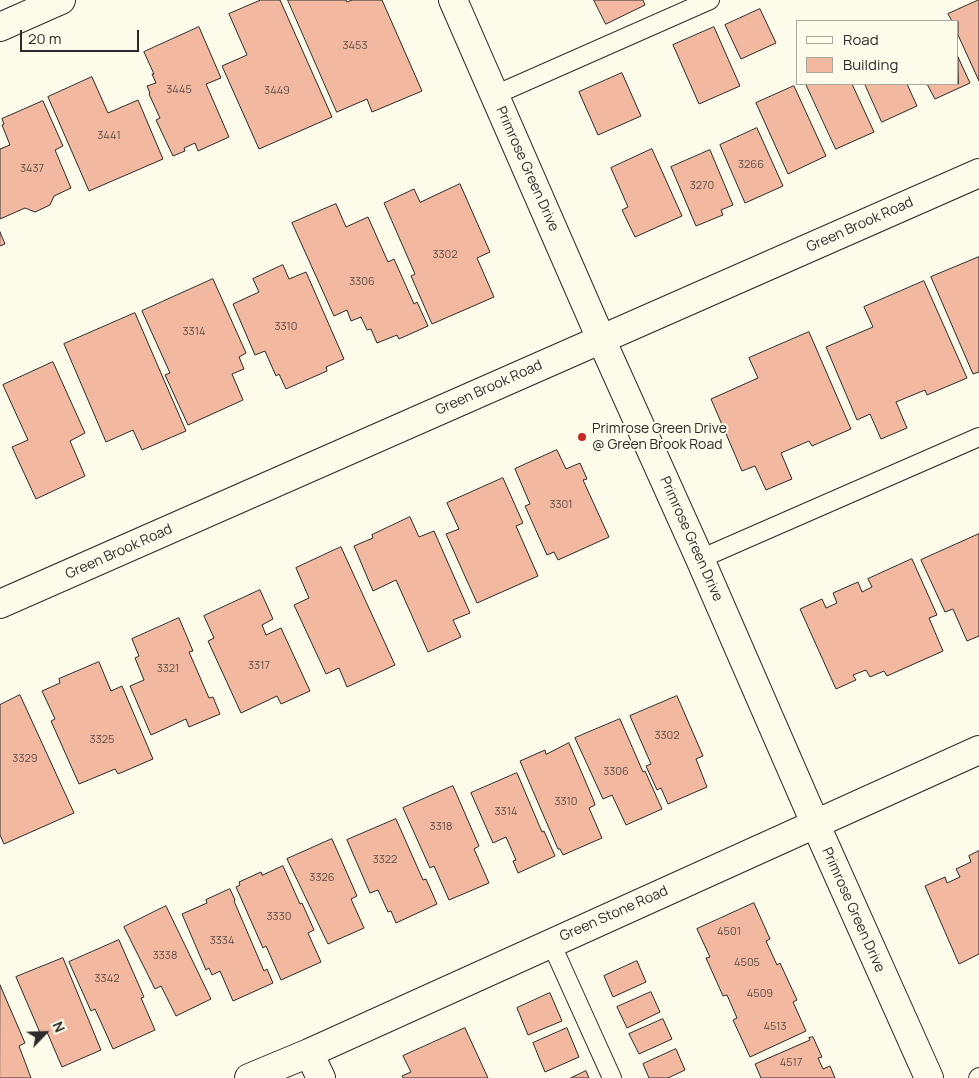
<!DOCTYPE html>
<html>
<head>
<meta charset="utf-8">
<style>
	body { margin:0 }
	#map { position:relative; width:979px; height:1078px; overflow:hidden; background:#fdfbea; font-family:Manrope,sans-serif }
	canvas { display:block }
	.legend { position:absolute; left:796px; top:20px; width:162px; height:65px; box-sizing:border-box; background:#fdfbea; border:1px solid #a9a89e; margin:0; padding:6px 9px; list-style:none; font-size:15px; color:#2b2b2b }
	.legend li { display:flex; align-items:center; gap:10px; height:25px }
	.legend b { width:25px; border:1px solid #a9a89e }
	.north { position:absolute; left:20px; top:1008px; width:50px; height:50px; -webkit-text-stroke:4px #fdfbea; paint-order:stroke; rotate:66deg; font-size:14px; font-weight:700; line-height:20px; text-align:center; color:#2b2b2b }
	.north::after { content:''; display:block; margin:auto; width:18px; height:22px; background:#2b2b2b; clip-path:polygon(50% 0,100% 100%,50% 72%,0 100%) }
	.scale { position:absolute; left:20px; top:30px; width:119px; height:22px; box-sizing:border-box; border:2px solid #2b2b2b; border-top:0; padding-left:6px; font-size:15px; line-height:18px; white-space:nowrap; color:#2b2b2b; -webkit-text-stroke:4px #fdfbea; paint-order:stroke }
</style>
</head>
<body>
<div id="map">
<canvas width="979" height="1078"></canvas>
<ul class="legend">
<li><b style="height:6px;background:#fdfbea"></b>Road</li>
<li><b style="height:14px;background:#f2b8a0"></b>Building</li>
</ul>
<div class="north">N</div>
<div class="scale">20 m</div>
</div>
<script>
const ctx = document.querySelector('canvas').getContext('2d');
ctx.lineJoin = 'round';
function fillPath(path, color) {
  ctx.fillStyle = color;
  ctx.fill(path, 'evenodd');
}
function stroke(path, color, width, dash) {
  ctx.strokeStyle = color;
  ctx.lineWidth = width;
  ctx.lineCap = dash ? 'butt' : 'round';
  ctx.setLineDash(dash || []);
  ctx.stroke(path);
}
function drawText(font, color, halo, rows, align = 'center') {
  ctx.font = font + ' Manrope,sans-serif';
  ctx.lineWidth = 4;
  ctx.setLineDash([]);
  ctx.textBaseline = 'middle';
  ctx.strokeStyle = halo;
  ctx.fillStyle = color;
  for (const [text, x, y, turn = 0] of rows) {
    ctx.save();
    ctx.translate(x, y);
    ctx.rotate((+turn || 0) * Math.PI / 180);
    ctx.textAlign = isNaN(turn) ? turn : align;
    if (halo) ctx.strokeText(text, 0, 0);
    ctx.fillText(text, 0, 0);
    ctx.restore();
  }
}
const building = new Path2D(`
	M261,0H280L332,117L259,149L222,66L247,55L229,14Z
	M288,0H346L347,2L352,0H382L422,91L372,112L367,99L337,112Z
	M594,0H643L645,5L606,24Z
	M979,0V81L958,35V21H952L948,14Z
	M760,9L776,43L741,59L725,25Z
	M199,27L221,78L206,84L229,137L198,151L195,143L184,148L185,151L173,156L156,120L160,118L149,94L150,93L147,86L156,83L152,74H154L144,52Z
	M714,27L740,86L699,104L673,45Z
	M958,57L970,83L935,99L927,84H958Z
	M622,73L641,116L598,135L579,92Z
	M92,77L108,113L138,100L163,159L89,191L48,97Z
	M806,84H852L874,132L836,149Z
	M865,84H907L917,106L882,122Z
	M794,86L826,156L788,174L756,103Z
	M43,101L63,146L55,150L71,188L54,196L50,205L35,212L25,208L0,219V149L10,145L2,125L4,124L2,119Z
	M757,128L783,186L745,203L720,145Z
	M652,149L682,216L635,237L622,210L628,207L611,168Z
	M710,150L733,205L721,210L723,215L696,226L671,167Z
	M460,184L490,252L477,258L494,297L432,324L411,276L415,274L384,203L414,189L420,202Z
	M336,204L346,227L368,217L388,262L394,259L414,304L417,302L428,326L399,339L397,335L377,343L371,329L367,330L361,317L351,321L347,310L334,316L292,223Z
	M0,232L5,244L0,246Z
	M979,257V372L973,374L931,277Z
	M283,265L289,279L306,272L344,359L326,367L327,371L286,389L279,374L276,376L265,351L255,355L233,304L259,292L253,279Z
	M213,279L246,353L239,357L244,369L232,374L243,400L188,425L165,375L170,373L142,311Z
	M924,281L967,378L927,395L925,390L896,402L907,428L881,439L870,414L857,420L826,347L873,327L864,307Z
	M135,313L186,431L142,450L133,430L106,442L64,344Z
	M809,332L851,429L812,446L809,441L781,453L792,479L766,490L755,466L742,471L711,399L758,378L749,358Z
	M53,362L85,433L70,441L85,476L36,499L12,447L28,440L3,385Z
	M557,450L566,469L580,463L587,479L583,480L609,537L558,560L554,552L547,555L525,506L530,504L515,469Z
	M503,478L523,523L516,526L538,576L477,603L446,534L459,529L447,503Z
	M410,517L419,537L434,531L470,613L453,620L461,637L428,652L396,580L373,591L354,546L373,538L372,535Z
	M979,534V636L967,641L953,609L945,612L921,560Z
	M341,547L395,665L347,687L339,668L326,674L294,605L309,598L296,568Z
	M912,559L937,615L929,618L943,651L887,676L884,671L870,677L866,670L853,675L856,680L836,689L800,609L822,599L826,608L837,603L833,593L858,582L862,592L872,587L868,579Z
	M260,590L273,619L262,625L266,635L281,628L310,691L281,704L277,696L241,713L208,641L214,638L204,616Z
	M179,618L193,651L189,652L209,698L213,697L220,714L189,727L186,719L151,735L130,686L144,680L135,658L139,656L132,639Z
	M99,662L111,691L122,686L153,759L118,774L115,769L79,784L51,721L55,719L42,691L60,683L59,679Z
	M20,695L74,813L4,844L0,835V705Z
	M677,696L703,756L696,759L707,787L668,804L661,788L657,790L646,766L651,764L630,716Z
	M620,719L643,772L645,771L662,809L626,825L612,795L603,799L575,738Z
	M569,743L593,799L595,805L589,808L602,838L563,855L560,849H558L520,761L545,750L546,754Z
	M517,773L542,832L544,831L555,856L518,873L513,861L516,860L506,837L493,843L471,793Z
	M453,786L479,846L474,849L489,883L449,900L434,866L430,868L403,808Z
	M396,819L423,880L426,879L437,904L396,923L391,911L388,912L378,890L370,893L347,840Z
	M332,839L357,896L351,899L364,928L328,944L287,859Z
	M979,851V954L959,964L925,886L945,877L947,883L960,877L956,869L971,862L969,856Z
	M283,866L300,904L302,903L314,930L308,933L321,962L281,980L266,946L263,948L236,887L240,885L239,882L261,872L262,875Z
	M230,889L235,900L234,901L264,971L267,969L273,983L233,1001L220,971L212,975L209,968L206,970L182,914L207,903L206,900Z
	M754,903L770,939L766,941L777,965L780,963L797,1000L793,1002L806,1031L750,1057L733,1020L737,1018L727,995L723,996L706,958L710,957L697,929Z
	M166,906L211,999L176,1016L161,986L155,989L124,927Z
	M119,940L144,997L141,998L155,1030L113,1049L95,1009L91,1011L69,962Z
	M63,958L101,1050L62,1067L47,1032L41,1035L16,977Z
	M637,961L646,982L613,997L604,976Z
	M0,985L25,1043L19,1046L31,1078H0Z
	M651,992L660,1012L627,1028L617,1007Z
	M550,993L562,1021L528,1035L517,1008Z
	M663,1019L672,1039L639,1054L629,1034Z
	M465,1028L488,1078H403L402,1076L411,1072L403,1056Z
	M567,1028L579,1057L545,1072L533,1043Z
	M813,1037L822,1057L818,1058L823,1069L830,1066L835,1078H761L755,1064L810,1040L809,1038Z
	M676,1049L685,1070L668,1078H649L643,1064Z
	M586,1071L589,1078H571Z`);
const service = new Path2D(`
	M495,95L710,0
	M700,559L979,437
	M551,943L612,1078
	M978,1078L979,1077`);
const minor = new Path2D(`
	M0,27L61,0
	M0,604L979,173
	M309,1053L321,1078
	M249,1078L309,1053L979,750`);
const tertiary = new Path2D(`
	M453,0L601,339L700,559L815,823L929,1078`);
const markers = [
	[582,437,5,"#c62828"]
];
const numberNames = [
	["3453",355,46],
	["3445",179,90],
	["3449",277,91],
	["3441",109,136],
	["3266",751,165],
	["3437",32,169],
	["3270",702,186],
	["3302",445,255],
	["3306",362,282],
	["3310",286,327],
	["3314",194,332],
	["3301",561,505],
	["3317",259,666],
	["3321",168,669],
	["3302",667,736],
	["3325",102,740],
	["3329",25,759],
	["3306",616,772],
	["3310",566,802],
	["3314",506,812],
	["3318",441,827],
	["3322",385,860],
	["3326",322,878],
	["3330",279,917],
	["4501",729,932],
	["3334",222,941],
	["3338",165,956],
	["4505",747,963],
	["3342",107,979],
	["4509",760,994],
	["4513",775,1027],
	["4517",791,1063]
];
const streetNames = [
	["Primrose Green Drive",527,169,66],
	["Green Brook Road",860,225,-24],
	["Green Brook Road",489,388,-24],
	["Primrose Green Drive",691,539,66],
	["Green Brook Road",119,552,-24],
	["Primrose Green Drive",853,910,66],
	["Green Stone Road",614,914,-24]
];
const poiNames = [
	["Primrose Green Drive",592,429],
	["@ Green Brook Road",592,445]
];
fillPath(building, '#f2b8a0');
stroke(building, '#2b2b2b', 1);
stroke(service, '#2b2b2b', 20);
stroke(minor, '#2b2b2b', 30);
stroke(tertiary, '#2b2b2b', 30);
stroke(service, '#fdfbea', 18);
stroke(minor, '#fdfbea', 28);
stroke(tertiary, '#fdfbea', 28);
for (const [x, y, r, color] of markers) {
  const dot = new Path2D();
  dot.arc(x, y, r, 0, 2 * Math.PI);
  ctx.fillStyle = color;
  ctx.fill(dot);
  stroke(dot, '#fdfbea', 2);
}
drawText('11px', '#5d4e48', null, numberNames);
drawText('14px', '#2b2b2b', '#fdfbea', streetNames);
drawText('14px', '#2b2b2b', '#fdfbea', poiNames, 'left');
</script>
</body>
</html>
